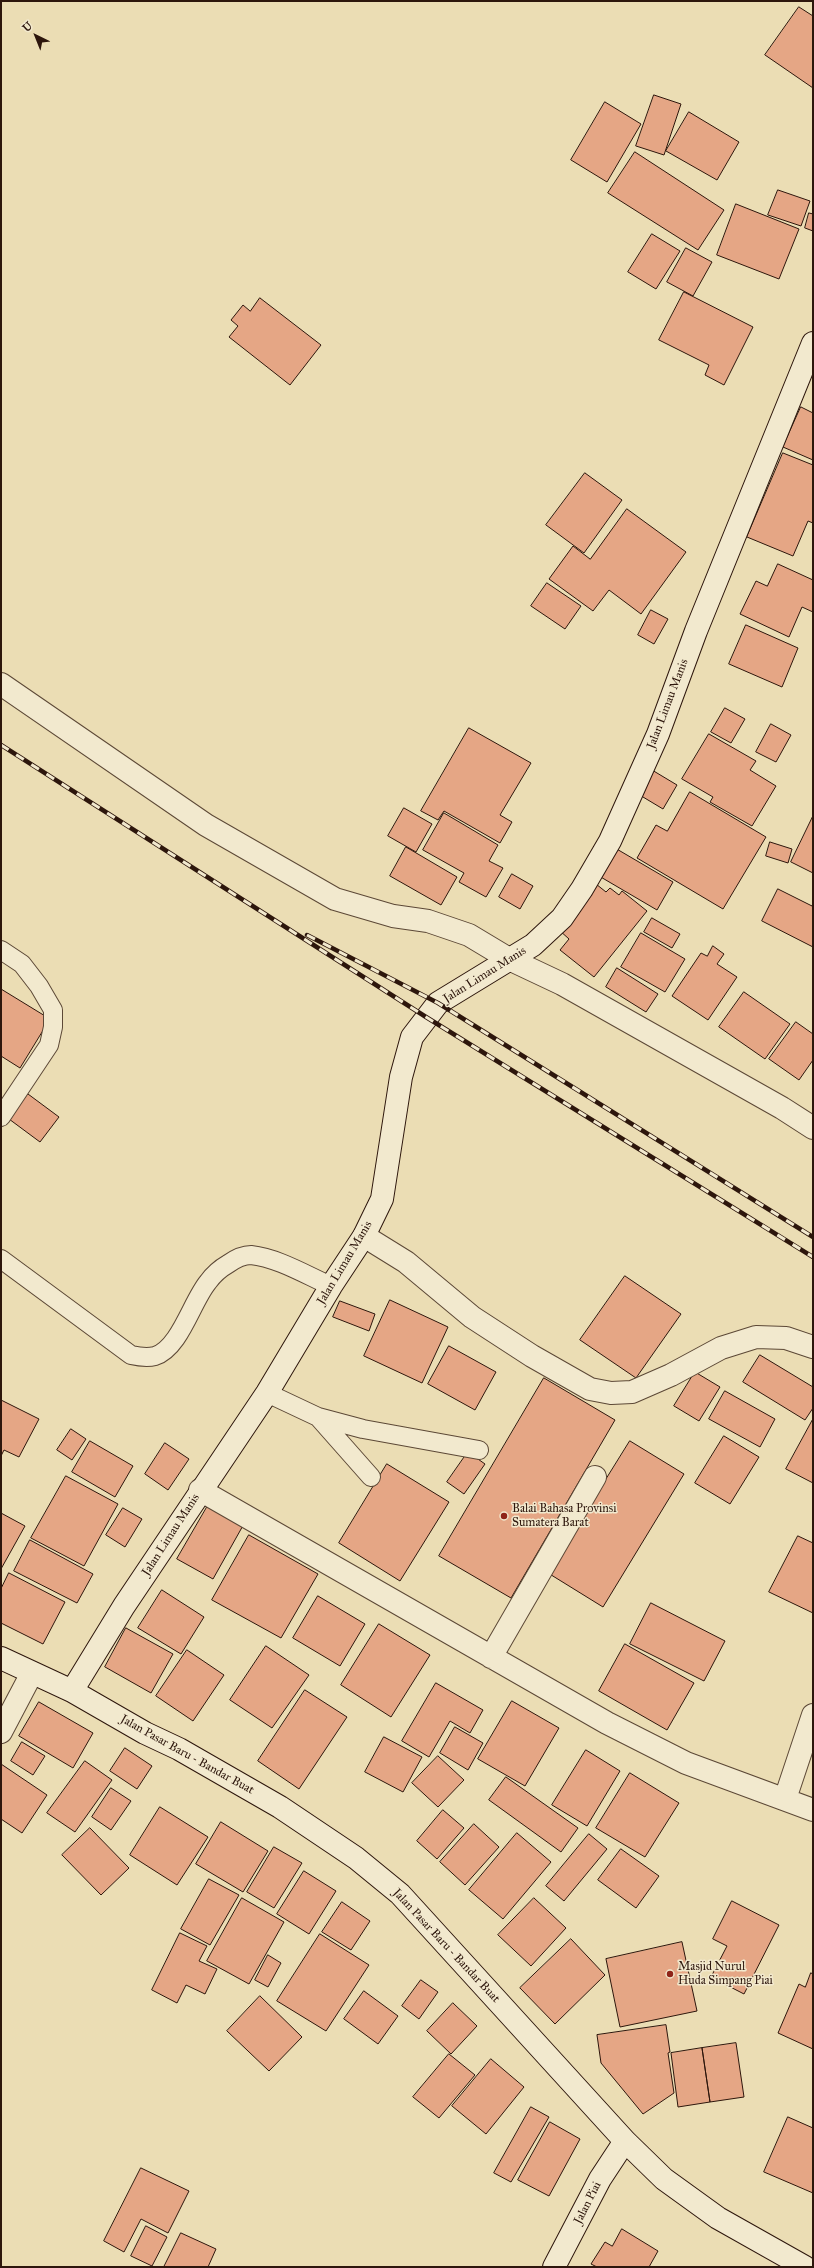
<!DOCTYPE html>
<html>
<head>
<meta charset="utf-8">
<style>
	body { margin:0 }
	#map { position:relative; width:814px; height:2268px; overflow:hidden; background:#ebddb4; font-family:"IM FELL Great Primer",serif }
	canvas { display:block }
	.frame { position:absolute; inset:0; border:2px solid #2d160c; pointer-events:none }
	.north { position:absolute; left:16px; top:16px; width:40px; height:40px; -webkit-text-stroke:3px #f2e9ce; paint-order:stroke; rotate:317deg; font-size:11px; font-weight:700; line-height:16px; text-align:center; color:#2d160c }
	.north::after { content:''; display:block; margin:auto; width:14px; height:18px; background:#2d160c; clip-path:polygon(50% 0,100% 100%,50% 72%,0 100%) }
</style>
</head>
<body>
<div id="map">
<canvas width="814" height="2268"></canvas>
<div class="frame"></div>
<div class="north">U</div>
</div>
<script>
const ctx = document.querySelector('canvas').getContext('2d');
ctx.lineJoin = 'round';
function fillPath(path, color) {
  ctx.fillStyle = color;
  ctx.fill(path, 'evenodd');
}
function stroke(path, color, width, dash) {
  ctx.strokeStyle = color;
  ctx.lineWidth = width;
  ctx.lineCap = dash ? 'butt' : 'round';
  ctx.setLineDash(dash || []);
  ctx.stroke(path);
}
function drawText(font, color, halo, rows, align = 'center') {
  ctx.font = font + ' "IM FELL Great Primer",serif';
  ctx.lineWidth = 3;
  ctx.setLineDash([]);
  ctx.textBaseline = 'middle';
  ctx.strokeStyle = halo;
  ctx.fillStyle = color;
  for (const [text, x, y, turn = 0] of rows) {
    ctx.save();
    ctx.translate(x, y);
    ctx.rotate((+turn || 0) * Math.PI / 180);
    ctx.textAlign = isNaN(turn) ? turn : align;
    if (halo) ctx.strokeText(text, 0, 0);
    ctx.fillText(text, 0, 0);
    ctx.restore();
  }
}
const building = new Path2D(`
	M799,7L813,16V88L765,55Z
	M654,95L681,104L664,155L636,146Z
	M605,102L641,124L607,182L571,160Z
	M689,112L739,142L717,180L666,151Z
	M635,152L724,210L698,250L608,193Z
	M778,190L810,201L801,226L768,215Z
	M736,204L799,229L779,279L717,255Z
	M809,213L813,214V231L805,228Z
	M652,234L680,251L656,289L628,272Z
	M686,248L712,262L693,296L667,282Z
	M684,292L753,327L724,385L705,375L709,365L659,340Z
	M260,298L321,345L290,385L229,337L238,326L231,320L243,305L250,311Z
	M801,407L813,413V460L783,447Z
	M783,453L813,465V523L808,521L793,556L747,537Z
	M585,473L622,500L584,553L546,525Z
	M627,509L686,552L641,614L609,590L593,611L549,579L573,546L590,559Z
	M778,564L813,580V612L802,607L789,637L740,614L756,581L767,586Z
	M547,583L581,606L565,629L531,606Z
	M651,610L668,619L654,644L638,635Z
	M746,625L798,648L782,687L729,664Z
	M725,708L745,719L731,743L711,732Z
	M771,724L791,735L776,762L756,752Z
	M469,728L531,763L500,815L512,822L500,843L444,811L438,820L421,811Z
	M709,734L756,761L750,770L776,786L752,826L710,802L713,797L682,779Z
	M652,770L677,785L663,809L638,794Z
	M690,792L766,837L723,909L637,858L656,825L667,831Z
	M404,808L432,824L416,852L388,836Z
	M444,813L498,845L489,861L503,868L486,897L459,882L464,873L423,850Z
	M813,816V873L791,862Z
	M770,842L792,849L788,863L766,856Z
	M406,847L457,877L441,905L390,876Z
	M615,848L673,882L657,910L599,876Z
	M512,874L533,886L520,909L499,897Z
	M596,884L606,892L610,888L619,895L622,891L647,911L594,977L560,950L569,939L559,930Z
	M778,889L812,906L813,903V947L762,921Z
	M652,918L680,934L672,948L644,932Z
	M641,933L685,959L665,992L621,967Z
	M713,946L724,954L717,964L737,977L708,1020L672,996L701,953L707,956Z
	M617,968L658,994L646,1012L606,987Z
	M1,989L50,1019L20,1068L1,1056Z
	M744,992L790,1024L765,1059L719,1027Z
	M796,1022L813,1034V1060L799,1080L769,1059Z
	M28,1094L59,1117L40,1142L9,1119Z
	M625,1276L681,1314L636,1378L580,1340Z
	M390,1300L448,1327L422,1383L364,1356Z
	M340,1301L375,1314L369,1331L333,1317Z
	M449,1346L496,1372L475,1410L428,1384Z
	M760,1355L813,1387V1408L805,1420L743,1382Z
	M695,1372L720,1387L699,1421L674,1406Z
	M544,1378L615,1420L511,1598L439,1556Z
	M725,1391L775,1419L760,1447L709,1419Z
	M1,1400L39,1419L19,1457L4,1450L1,1456Z
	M813,1419V1483L786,1469Z
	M71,1429L86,1439L72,1460L57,1450Z
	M724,1436L759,1457L730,1504L695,1483Z
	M90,1441L133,1466L115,1497L72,1472Z
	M630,1441L684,1474L603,1607L548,1573Z
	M165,1443L189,1459L168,1490L145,1474Z
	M468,1452L485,1464L464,1494L447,1482Z
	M387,1464L449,1502L400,1581L339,1543Z
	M66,1476L118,1504L84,1566L31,1538Z
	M210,1502L245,1522L213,1579L177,1559Z
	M123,1508L142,1519L125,1547L106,1535Z
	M1,1513L25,1526L1,1569Z
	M249,1535L318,1574L281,1638L212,1600Z
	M798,1536L813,1543V1613L769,1592Z
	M30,1540L93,1574L77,1603L14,1571Z
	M9,1573L65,1602L43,1644L1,1623V1589Z
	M162,1590L204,1617L181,1654L138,1628Z
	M318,1596L365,1624L340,1666L293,1638Z
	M651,1603L725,1641L704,1681L630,1644Z
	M379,1624L430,1655L391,1717L341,1685Z
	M126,1628L173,1654L151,1693L105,1667Z
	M625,1644L694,1683L667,1730L599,1691Z
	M266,1646L309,1675L272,1728L230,1700Z
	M187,1650L224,1675L193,1721L156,1696Z
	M436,1683L483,1710L470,1733L450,1721L429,1757L402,1741Z
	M305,1690L347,1717L299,1789L258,1761Z
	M512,1701L559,1728L525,1786L478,1759Z
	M39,1702L93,1733L73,1768L19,1736Z
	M455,1727L483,1743L468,1770L440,1753Z
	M384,1737L422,1757L403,1792L365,1772Z
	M22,1742L45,1756L33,1775L11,1761Z
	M125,1748L152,1766L137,1789L110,1771Z
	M586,1750L620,1771L587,1826L552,1805Z
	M438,1756L464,1780L438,1807L412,1783Z
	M85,1761L112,1780L75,1832L47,1813Z
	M1,1764L47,1795L22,1833L1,1819Z
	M630,1773L679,1803L645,1857L596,1828Z
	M506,1777L578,1828L561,1852L489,1800Z
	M111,1788L131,1801L111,1830L92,1817Z
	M160,1807L208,1837L177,1885L130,1855Z
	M443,1810L464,1828L437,1859L417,1841Z
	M221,1822L268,1851L243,1892L196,1864Z
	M474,1824L499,1847L465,1885L440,1862Z
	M90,1828L129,1868L101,1895L62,1855Z
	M517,1833L551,1862L503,1919L469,1890Z
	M589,1834L607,1849L564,1901L546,1886Z
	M274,1847L302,1863L274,1908L247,1892Z
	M621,1849L659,1876L636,1908L598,1880Z
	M304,1871L336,1891L309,1934L277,1914Z
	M209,1879L239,1895L210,1945L181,1929Z
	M242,1898L284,1922L249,1984L207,1961Z
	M534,1898L566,1928L531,1966L498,1935Z
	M732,1901L779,1925L744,1994L711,1977L727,1946L713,1939Z
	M342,1902L370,1921L351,1950L322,1932Z
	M180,1933L207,1946L199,1961L217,1969L205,1994L186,1985L177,2003L152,1990Z
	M320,1934L369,1965L326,2031L277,2001Z
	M571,1939L605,1975L555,2024L520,1988Z
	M682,1942L697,2011L620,2027L606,1959Z
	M268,1955L281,1963L268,1987L255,1980Z
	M811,1973L813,1974V2049L778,2033L799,1984L805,1987Z
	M421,1980L438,1992L419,2019L402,2006Z
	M364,1991L398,2016L378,2044L344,2019Z
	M260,1996L302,2037L269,2071L227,2031Z
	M453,2003L477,2026L451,2054L427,2031Z
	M666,2025L670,2052L668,2053L674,2093L643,2114L601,2063L597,2035Z
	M736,2043L744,2097L710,2102L702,2048Z
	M702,2048L710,2102L678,2107L671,2053Z
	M449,2054L475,2075L439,2118L413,2097Z
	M491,2059L524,2087L486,2134L452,2106Z
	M531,2107L549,2117L511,2182L494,2173Z
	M788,2117L813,2128V2193L764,2172Z
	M550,2122L580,2139L549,2196L518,2180Z
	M141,2168L189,2191L168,2233L141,2219L124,2252L104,2241Z
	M146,2226L167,2237L152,2266L131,2256Z
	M622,2229L658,2251L649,2267H597L591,2264L605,2242L612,2246Z
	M181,2233L216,2249L208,2267H164Z`);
const lane = new Path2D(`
	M1,950L22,964L39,986L53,1010V1027L49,1045L1,1117
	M1,1259L131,1355C140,1357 147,1358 155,1356C180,1348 192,1301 208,1282C213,1275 221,1268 228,1264C235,1259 242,1255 251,1255C278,1258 306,1275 331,1286
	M267,1393L318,1417L363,1429L479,1450
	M318,1417L371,1477`);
const street = new Path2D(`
	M1,684L206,825L335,899L393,916L428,921L469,935L509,959L562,984L782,1108L813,1128
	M364,1236L406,1262L472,1317L532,1356L590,1389L611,1393L632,1392L671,1375L721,1348L756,1337L786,1338L813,1347
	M200,1490L607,1723L686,1763L813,1810
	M491,1657L595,1477
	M1,1732L32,1673
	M785,1799L813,1715`);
const secondary = new Path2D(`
	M1,1658L72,1691L145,1733L179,1749L280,1807L356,1858L400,1894L625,2141L664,2179L718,2218L805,2267
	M72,1691L124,1606L267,1393L331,1286L364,1236L382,1199L401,1077L412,1037L438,1003L533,945L562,918L582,889L610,841L658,734L696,631L813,343
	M554,2267L600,2179L625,2141`);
const rail = new Path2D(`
	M1,745L426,1017L813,1257
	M307,935L438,1003L813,1237`);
const markers = [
	[504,1516,4,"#8f2418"],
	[670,1974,4,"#8f2418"]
];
const streetNames = [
	["Jalan Limau Manis",668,704,-69],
	["Jalan Limau Manis",485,975,-32],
	["Jalan Limau Manis",345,1263,-59],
	["Jalan Limau Manis",171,1535,-57],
	["Jalan Pasar Baru - Bandar Buat",187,1755,29],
	["Jalan Pasar Baru - Bandar Buat",446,1946,47],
	["Jalan Piai",588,2203,-63]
];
const poiNames = [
	["Balai Bahasa Provinsi",512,1509],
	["Sumatera Barat",512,1523],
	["Masjid Nurul",678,1967],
	["Huda Simpang Piai",678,1981]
];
fillPath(building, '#e5a685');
stroke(building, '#2d160c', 1);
stroke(lane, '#5c4836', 20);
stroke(street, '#5c4836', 24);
stroke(secondary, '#2d160c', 24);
stroke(lane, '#f2e9ce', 18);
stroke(street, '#f2e9ce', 22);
stroke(secondary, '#f2e9ce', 22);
stroke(rail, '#2d160c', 4.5);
stroke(rail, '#f2e9ce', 3, [9]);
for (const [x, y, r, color] of markers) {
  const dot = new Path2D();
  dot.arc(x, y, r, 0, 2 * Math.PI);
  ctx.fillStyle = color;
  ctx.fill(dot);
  stroke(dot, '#f2e9ce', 1.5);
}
drawText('12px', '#2d160c', '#f2e9ce', streetNames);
drawText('12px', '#2d160c', '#f2e9ce', poiNames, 'left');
</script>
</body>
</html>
